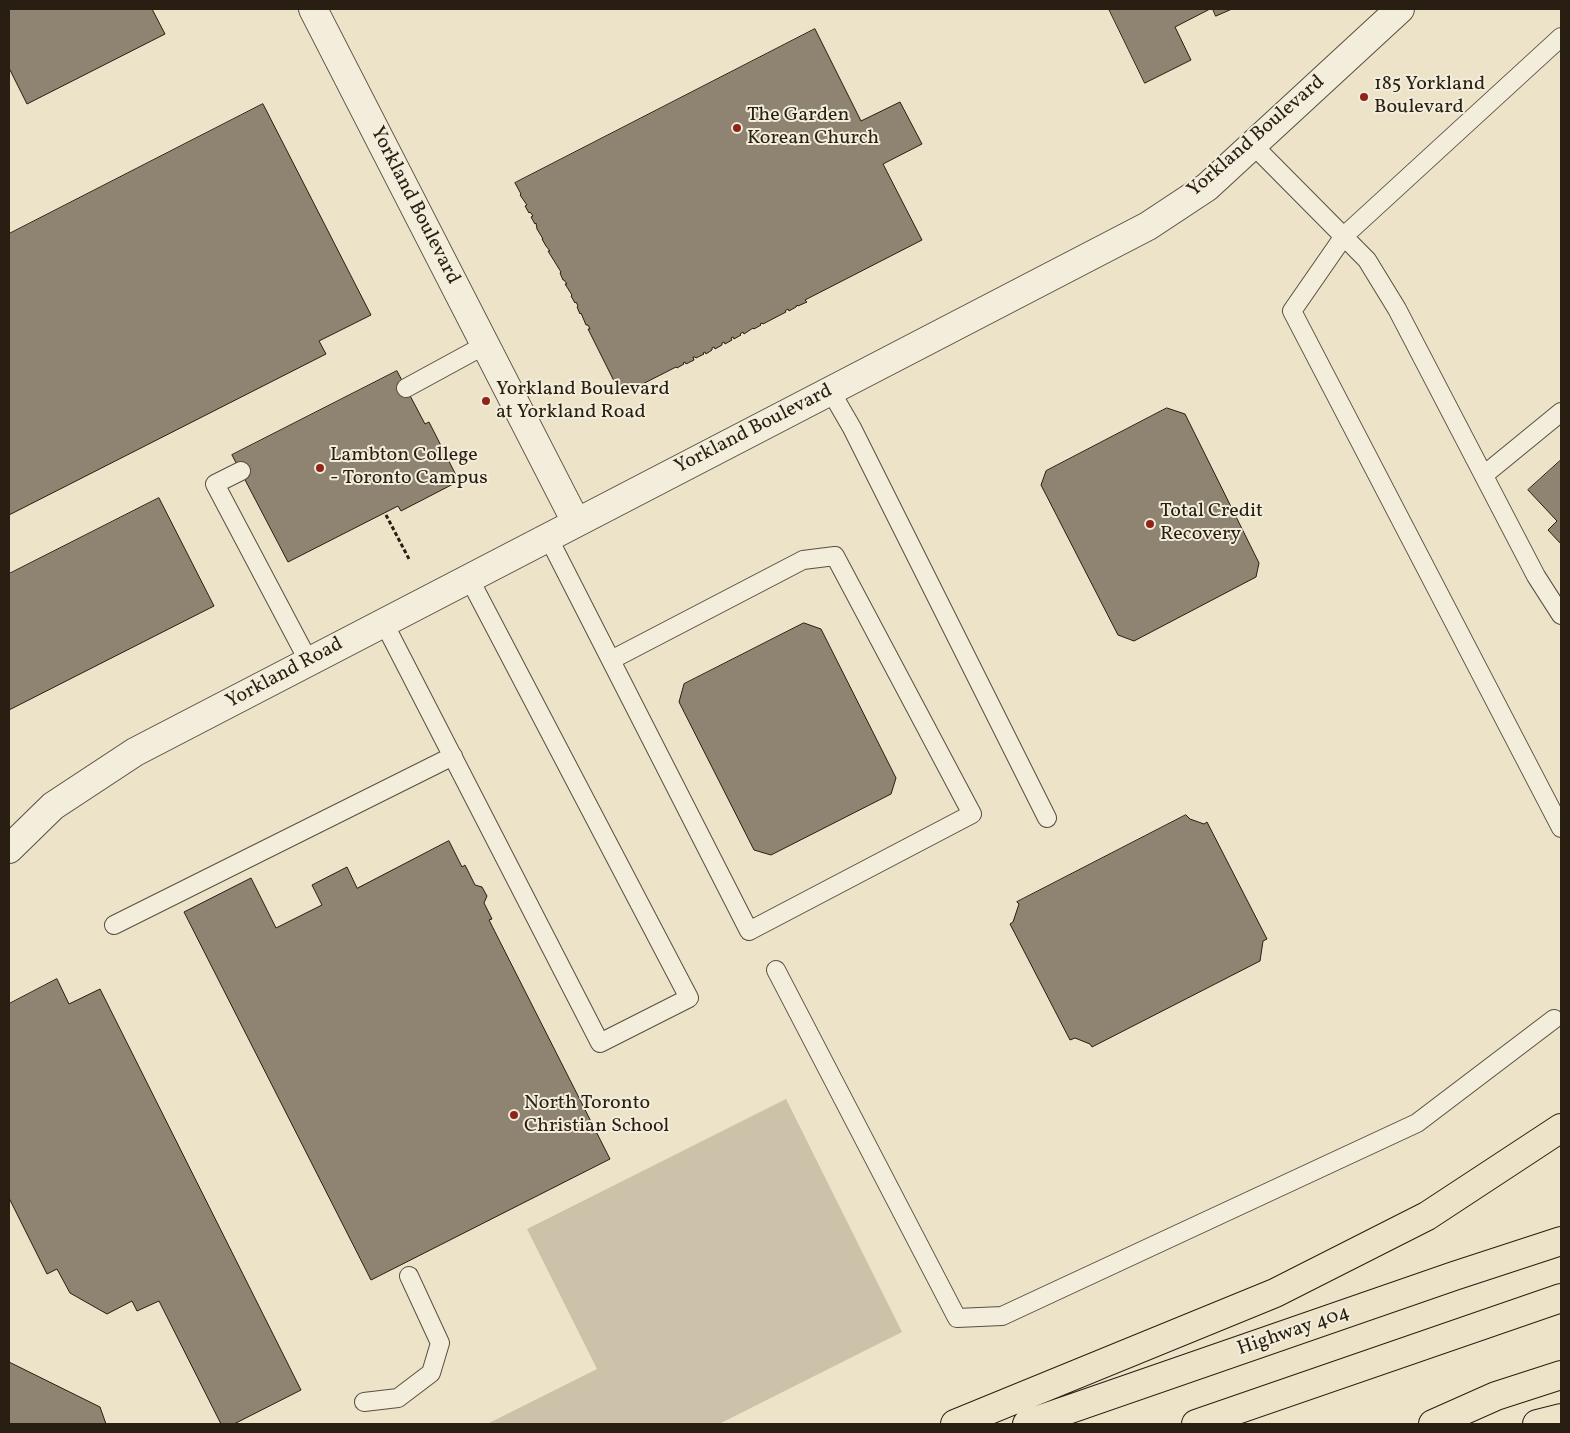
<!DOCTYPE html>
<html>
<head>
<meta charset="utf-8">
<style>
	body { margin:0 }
	#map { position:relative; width:1570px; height:1433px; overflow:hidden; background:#ede3c9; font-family:Vollkorn,serif }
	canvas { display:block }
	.frame { position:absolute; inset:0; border:10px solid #281e11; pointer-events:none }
</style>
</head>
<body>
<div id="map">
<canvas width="1570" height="1433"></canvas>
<div class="frame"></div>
</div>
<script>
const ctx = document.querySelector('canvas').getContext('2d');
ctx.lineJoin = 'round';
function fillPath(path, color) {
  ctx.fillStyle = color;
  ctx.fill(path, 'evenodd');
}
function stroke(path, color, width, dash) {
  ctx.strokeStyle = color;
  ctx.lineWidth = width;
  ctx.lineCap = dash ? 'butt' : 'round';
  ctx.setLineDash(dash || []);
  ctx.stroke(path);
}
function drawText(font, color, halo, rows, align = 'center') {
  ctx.font = font + ' Vollkorn,serif';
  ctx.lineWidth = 4;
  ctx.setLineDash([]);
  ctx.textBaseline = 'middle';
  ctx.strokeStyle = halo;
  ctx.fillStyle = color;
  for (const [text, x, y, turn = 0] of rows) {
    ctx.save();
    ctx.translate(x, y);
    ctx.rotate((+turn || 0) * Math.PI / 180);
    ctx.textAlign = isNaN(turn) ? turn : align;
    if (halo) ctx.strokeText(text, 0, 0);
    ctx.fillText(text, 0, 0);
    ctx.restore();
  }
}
const green = new Path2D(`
	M786,1099L902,1332L719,1424H487L597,1369L527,1229Z`);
const building = new Path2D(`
	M9,9H152L165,34L27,104L9,68Z
	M1109,9H1210L1175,27L1191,60L1145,83Z
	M1213,9H1232L1216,16Z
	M815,29L861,121L900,102L922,144L883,164L922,240L805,300L807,302L798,306L797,305L796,307L789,311L788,309L785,311L786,312L763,324L762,323L760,324L761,325L754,329L753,328L744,334L743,332L740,334L741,335L734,339L733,337L731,338L732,340L725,344L724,342L722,343V345L715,349L714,347L712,348V350L706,354L705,352L703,353L704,354L696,358L695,357H693L694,360L686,364L685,362L683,363L684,364L677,368L676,367L623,394L619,386L617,387L588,329H590L588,325H586L581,313L580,314L577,307L578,306L576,302L575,303L571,296L572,295L565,284H567L564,280H563L560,273L561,272L548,251H550L546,246L542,239H543L537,229L536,223L535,224L531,217L533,216L530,212L529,213L525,206L527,205L520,195L521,194L515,183Z
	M263,104L371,315L319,341L326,354L9,515V234Z
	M397,371L425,424L429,422L459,481L401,511L398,506L288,562L232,455Z
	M1167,408L1185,414L1259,563L1256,577L1134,641L1118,635L1041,485L1046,471Z
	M1561,460V544L1548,530L1557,521L1528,490Z
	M159,498L214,606L9,710V574Z
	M804,623L821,629L896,778L891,794L771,855L754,850L679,702L684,684Z
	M1186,815L1190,819L1204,824L1207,822L1267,939L1263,941L1260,961L1092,1047L1090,1044L1075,1038L1070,1040L1010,924L1013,922L1019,904L1017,902Z
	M449,841L462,867L465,865L475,885L482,887L487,896L484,903L492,919L489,920L610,1159L371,1280L184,912L251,878L276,928L322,905L312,885L347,867L357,888Z
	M57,979L69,1004L100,989L301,1390L234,1424H221L159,1301L137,1311L132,1301L107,1314L70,1293L57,1269L47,1274L9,1198V1004Z
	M9,1362L100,1407L106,1424H9Z`);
const path = new Path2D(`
	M386,515L409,559`);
const lane = new Path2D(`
	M1561,37L1344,236L1292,311L1561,828
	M1252,144L1367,260L1397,309L1536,576L1561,615
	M406,388L485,345
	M830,390L852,428L1047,818
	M241,471L215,484L309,662
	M1484,475L1561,412
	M548,537C616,668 682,800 749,931L972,814L835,556L803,560L611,660
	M384,623L600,1043L689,998L469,578
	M114,925L453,756
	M776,970L957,1318L1002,1316L1417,1123L1554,1019
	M364,1402L398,1398L431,1373L440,1343L409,1276`);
const street = new Path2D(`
	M313,9L576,522
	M9,849L53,806L135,752L1148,226L1207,187L1400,9`);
const highway = new Path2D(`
	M955,1424L1275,1293L1427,1216L1561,1128
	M1027,1424L1454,1276L1561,1241
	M1196,1424L1561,1298
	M1433,1424L1496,1396L1561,1375
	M1537,1424L1561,1418`);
const markers = [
	[1364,97,5,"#8f2418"],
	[737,128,5,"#8f2418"],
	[486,401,5,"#8f2418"],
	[320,468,5,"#8f2418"],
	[1150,524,5,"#8f2418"],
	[514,1115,5,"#8f2418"]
];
const poiNames = [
	["185 Yorkland",1374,85],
	["Boulevard",1374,108],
	["The Garden",747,116],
	["Korean Church",747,139],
	["Yorkland Boulevard",496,390],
	["at Yorkland Road",496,413],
	["Lambton College",330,456],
	["- Toronto Campus",330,479],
	["Total Credit",1160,512],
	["Recovery",1160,535],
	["North Toronto",524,1104],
	["Christian School",524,1127]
];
const streetNames = [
	["Yorkland Boulevard",1257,137,-41],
	["Yorkland Boulevard",414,206,63],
	["Yorkland Boulevard",754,430,-27],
	["Yorkland Road",285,674,-28],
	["Highway 404",1294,1332,-19]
];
fillPath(green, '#ccc2aa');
fillPath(building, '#8e8471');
stroke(building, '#281e11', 1);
stroke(lane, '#594f3f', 20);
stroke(street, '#594f3f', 30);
stroke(highway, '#281e11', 30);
stroke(path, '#281e11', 3, [4, 2.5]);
stroke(lane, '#f3eddc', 18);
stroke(street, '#f3eddc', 28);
stroke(highway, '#ede3c9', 28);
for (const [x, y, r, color] of markers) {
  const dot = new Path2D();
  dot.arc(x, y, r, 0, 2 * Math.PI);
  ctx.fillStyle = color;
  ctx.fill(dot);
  stroke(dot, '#f3eddc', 2);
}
drawText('20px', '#281e11', '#f3eddc', poiNames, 'left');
drawText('20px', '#281e11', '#f3eddc', streetNames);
</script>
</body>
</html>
